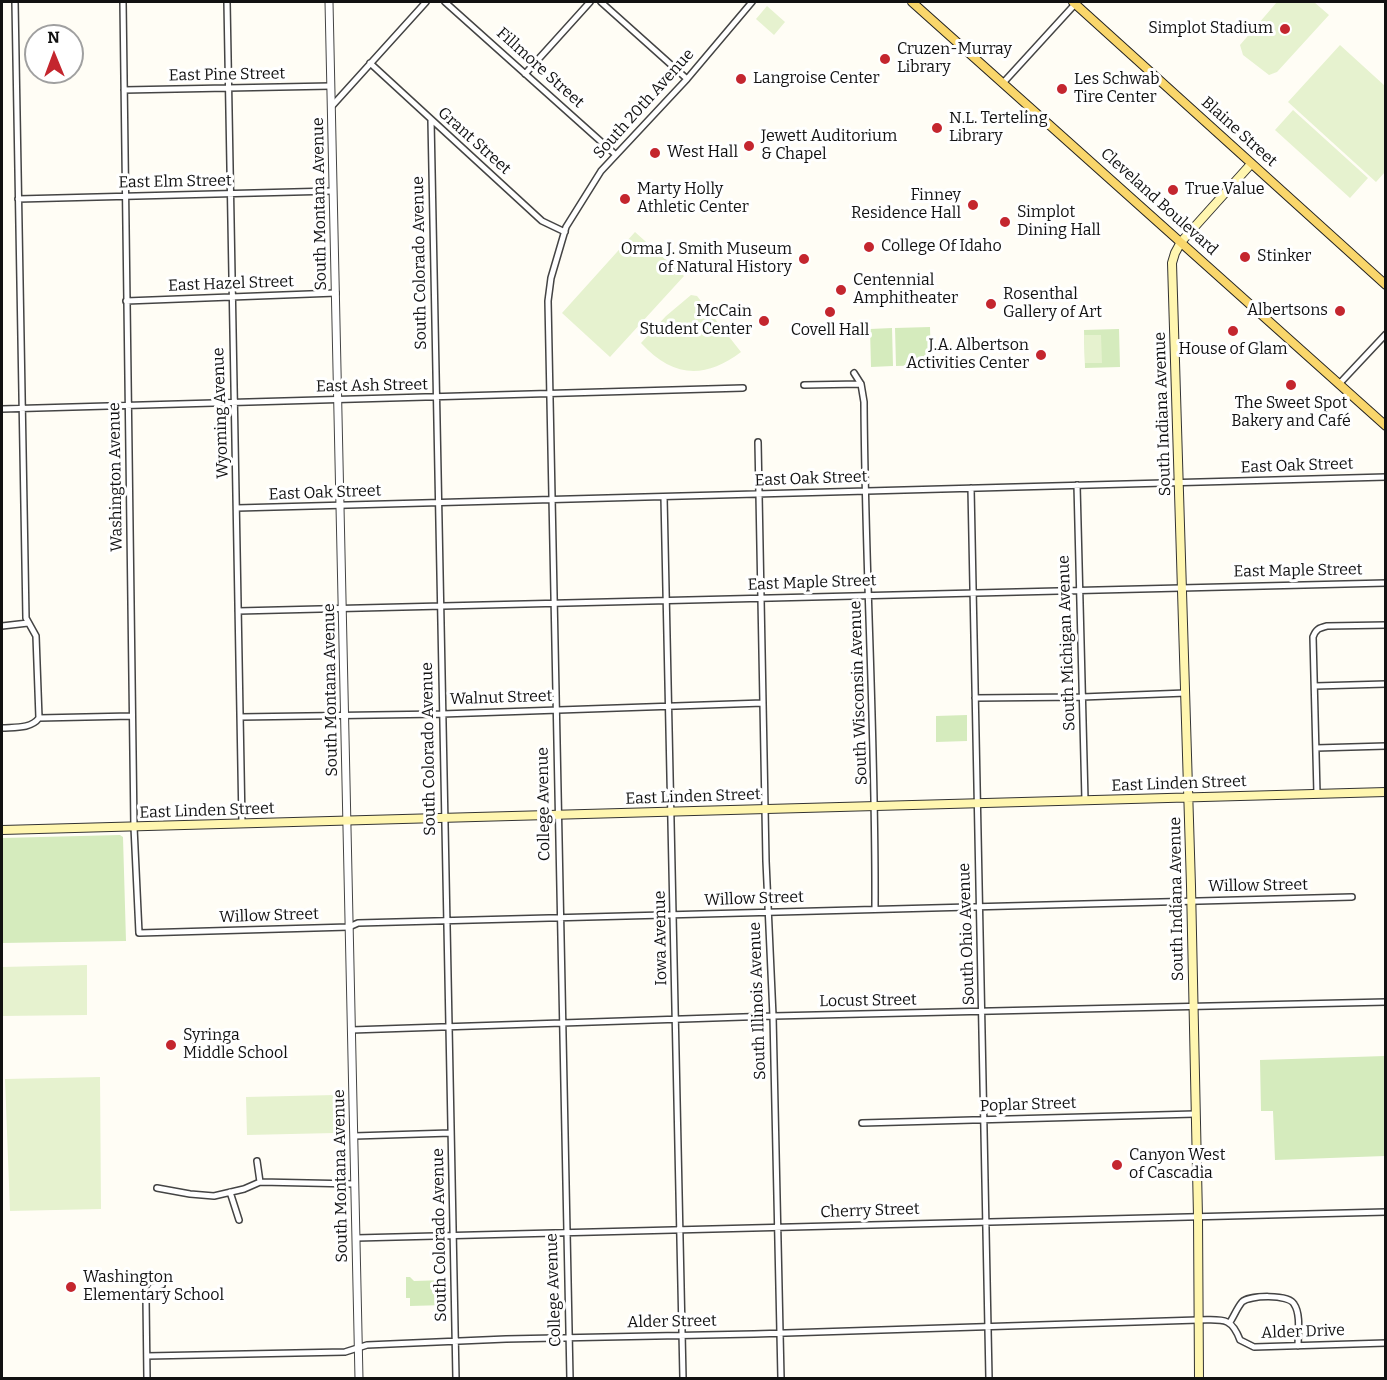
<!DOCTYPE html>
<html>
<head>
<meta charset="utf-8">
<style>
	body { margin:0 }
	#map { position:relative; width:1387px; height:1380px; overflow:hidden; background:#fffdf5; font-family:Bitter,serif }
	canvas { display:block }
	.frame { position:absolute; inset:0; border:3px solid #111; pointer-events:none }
	.north { position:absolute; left:24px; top:24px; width:60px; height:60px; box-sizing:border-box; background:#fff; border:2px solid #a0a0a0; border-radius:50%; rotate:359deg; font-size:16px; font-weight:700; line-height:24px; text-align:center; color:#111 }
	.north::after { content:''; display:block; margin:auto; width:21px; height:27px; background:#c4262e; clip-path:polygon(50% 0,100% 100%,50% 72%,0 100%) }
</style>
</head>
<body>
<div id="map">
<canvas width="1387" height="1380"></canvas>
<div class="frame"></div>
<div class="north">N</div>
</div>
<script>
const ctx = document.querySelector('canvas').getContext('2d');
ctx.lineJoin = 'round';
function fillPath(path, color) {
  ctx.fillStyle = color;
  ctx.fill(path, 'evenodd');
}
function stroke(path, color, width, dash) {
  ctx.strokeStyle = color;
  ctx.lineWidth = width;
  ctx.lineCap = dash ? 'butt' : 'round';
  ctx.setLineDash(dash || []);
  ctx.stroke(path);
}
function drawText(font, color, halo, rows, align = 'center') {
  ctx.font = font + ' Bitter,serif';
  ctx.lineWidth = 6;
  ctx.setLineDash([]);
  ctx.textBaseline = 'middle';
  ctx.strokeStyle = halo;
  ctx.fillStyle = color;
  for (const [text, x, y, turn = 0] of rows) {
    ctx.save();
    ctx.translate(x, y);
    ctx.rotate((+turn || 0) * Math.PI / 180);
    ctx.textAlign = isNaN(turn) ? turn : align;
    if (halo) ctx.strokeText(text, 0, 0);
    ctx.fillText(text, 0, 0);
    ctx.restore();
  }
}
const green = new Path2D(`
	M930,327L931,365L896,366L895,328Z
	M892,328L893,366L871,367L870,329Z
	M1119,329L1120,367L1085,368L1084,330Z
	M967,715V741L936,742V716Z
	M120,835L123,837L126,941L2,943V838Z
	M1385,1056V1156L1275,1160L1273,1111H1261L1260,1060Z
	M406,1277H410L414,1281L445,1280L446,1305L410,1306V1298H406Z`);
const pitch = new Path2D(`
	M1277,2H1314L1329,15L1277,72L1269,75L1243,55L1240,45Z
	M767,6L785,22L774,35L756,19Z
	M1340,45L1385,86V172L1376,182L1288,102Z
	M1293,110L1368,178L1350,198L1275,130Z
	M635,232L684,276L610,357L562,313Z
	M691,295L697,296L741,352C704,380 672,377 641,343L666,316Z
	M1084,335H1101L1102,363H1085Z
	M87,965V1015L2,1016V967Z
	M100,1077L101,1209L10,1211L5,1079Z
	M335,1095V1133L247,1135L246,1097Z`);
const minor = new Path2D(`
	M123,2L134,827L139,933L349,927L358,923L1352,897
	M227,2L242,823
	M445,2L616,155
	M601,2L687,79
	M370,63L542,221L565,232
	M525,74L590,2
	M1003,83L1077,2
	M124,90L331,86
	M332,106L426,2
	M431,120L456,1378
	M18,199L333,191
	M126,301L336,293
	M854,373L861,384L864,402C865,571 876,740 875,909
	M1340,383L1386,334
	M804,385L861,384
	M2,409L743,388
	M758,442L763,703L766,861L773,1016L781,1378
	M1077,485L1085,800
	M971,488L989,1378
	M664,497L683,1378
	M237,508L1386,477
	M238,611L1386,583
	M2,626L28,623
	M1315,686L1386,684
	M975,698L1082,697L1186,693
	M240,717L442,714L763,703
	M39,718L132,716
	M2,728C14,727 31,729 39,718L36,636L26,618L15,2
	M1316,748L1386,746
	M1317,794L1313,637C1316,629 1319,628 1327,626L1386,625
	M351,1030L773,1016L1386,1002
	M862,1123L1195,1114
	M354,1136L451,1133
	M257,1161L260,1182
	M157,1188L190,1194L214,1196L244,1189L260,1182L355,1184
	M230,1192L239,1220
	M356,1238L1386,1212
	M1230,1322C1234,1316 1237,1308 1242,1302C1249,1295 1289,1294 1294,1304C1301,1314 1298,1334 1298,1346
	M147,1356L345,1352L367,1345L506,1339L754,1334L1198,1320C1222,1320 1231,1316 1240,1340L1254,1347L1386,1343
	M147,1378L146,1298L153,1287L162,1285
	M570,1378L548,301L551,278L566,227L601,171L687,79L752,2`);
const tertiary = new Path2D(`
	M329,2L359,1378`);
const secondary = new Path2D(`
	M2,830L1386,792
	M1199,1378L1198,1217L1191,886L1172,263L1175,253L1181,242L1251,164`);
const primary = new Path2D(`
	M912,2L1386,426
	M1073,2L1386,285`);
const markers = [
	[1285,29,6,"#c4262e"],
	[885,59,6,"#c4262e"],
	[741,79,6,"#c4262e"],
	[1062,89,6,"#c4262e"],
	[937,128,6,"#c4262e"],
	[749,146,6,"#c4262e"],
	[655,153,6,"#c4262e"],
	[1173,190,6,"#c4262e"],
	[625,199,6,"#c4262e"],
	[973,205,6,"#c4262e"],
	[1005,222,6,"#c4262e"],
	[869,247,6,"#c4262e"],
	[1245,257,6,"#c4262e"],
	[804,259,6,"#c4262e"],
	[841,290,6,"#c4262e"],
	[991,304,6,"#c4262e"],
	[1340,311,6,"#c4262e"],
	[830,312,6,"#c4262e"],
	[764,321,6,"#c4262e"],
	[1233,331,6,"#c4262e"],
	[1041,355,6,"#c4262e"],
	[1291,385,6,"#c4262e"],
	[171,1045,6,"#c4262e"],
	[1117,1165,6,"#c4262e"],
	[71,1287,6,"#c4262e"]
];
const poiNames = [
	["Simplot Stadium",1273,29,"right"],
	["Cruzen-Murray",897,50],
	["Library",897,68],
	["Langroise Center",753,79],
	["Les Schwab",1074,80],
	["Tire Center",1074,98],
	["N.L. Terteling",949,119],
	["Library",949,137],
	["Jewett Auditorium",761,137],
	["& Chapel",761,155],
	["West Hall",667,153],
	["Marty Holly",637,190],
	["Athletic Center",637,208],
	["True Value",1185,190],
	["Finney",961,196,"right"],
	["Residence Hall",961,214,"right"],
	["Simplot",1017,213],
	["Dining Hall",1017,231],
	["College Of Idaho",881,247],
	["Orma J. Smith Museum",792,250,"right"],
	["of Natural History",792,268,"right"],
	["Stinker",1257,257],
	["Centennial",853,281],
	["Amphitheater",853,299],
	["Rosenthal",1003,295],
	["Gallery of Art",1003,313],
	["Albertsons",1328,311,"right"],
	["McCain",752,312,"right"],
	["Student Center",752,330,"right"],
	["Covell Hall",830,331,"center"],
	["J.A. Albertson",1029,346,"right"],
	["Activities Center",1029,364,"right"],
	["House of Glam",1233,350,"center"],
	["The Sweet Spot",1291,404,"center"],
	["Bakery and Café",1291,422,"center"],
	["Syringa",183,1036],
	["Middle School",183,1054],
	["Canyon West",1129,1156],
	["of Cascadia",1129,1174],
	["Washington",83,1278],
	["Elementary School",83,1296]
];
const streetNames = [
	["Fillmore Street",540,68,42],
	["East Pine Street",227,75,-1],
	["South 20th Avenue",644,104,-48],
	["Blaine Street",1239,132,42],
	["Grant Street",474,141,42],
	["East Elm Street",175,182,-1],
	["Cleveland Boulevard",1159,202,42],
	["South Montana Avenue",320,204,-91],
	["South Colorado Avenue",420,263,-91],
	["East Hazel Street",231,284,-2],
	["East Ash Street",372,386,-1],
	["Wyoming Avenue",221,413,-92],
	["South Indiana Avenue",1163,414,-92],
	["East Oak Street",1297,466,-2],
	["Washington Avenue",116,477,-91],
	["East Oak Street",811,479,-2],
	["East Oak Street",325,493,-2],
	["East Maple Street",1298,571,-1],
	["East Maple Street",812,583,-2],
	["South Michigan Avenue",1067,643,-92],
	["South Montana Avenue",331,690,-91],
	["South Wisconsin Avenue",859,693,-92],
	["Walnut Street",501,698,-2],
	["South Colorado Avenue",429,749,-91],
	["East Linden Street",1179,784,-2],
	["East Linden Street",693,797,-2],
	["College Avenue",544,804,-91],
	["East Linden Street",207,811,-2],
	["Willow Street",1258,886,-1],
	["Willow Street",754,899,-2],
	["South Indiana Avenue",1177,899,-91],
	["Willow Street",269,916,-2],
	["South Ohio Avenue",967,934,-92],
	["Iowa Avenue",661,938,-91],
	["South Illinois Avenue",758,1001,-92],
	["Locust Street",868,1001,-1],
	["Poplar Street",1028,1105,-2],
	["South Montana Avenue",341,1176,-91],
	["Cherry Street",870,1211,-2],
	["South Colorado Avenue",440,1235,-91],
	["College Avenue",554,1290,-92],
	["Alder Street",672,1322,-1],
	["Alder Drive",1303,1332,-2]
];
fillPath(green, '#d5ebbd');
fillPath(pitch, '#e6f2cf');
stroke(minor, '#444', 8);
stroke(tertiary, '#444', 9);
stroke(secondary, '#333', 10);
stroke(primary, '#222', 10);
stroke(minor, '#fff', 5);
stroke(tertiary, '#fff', 7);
stroke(secondary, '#fff6b0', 8);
stroke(primary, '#f9d66b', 8);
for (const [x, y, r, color] of markers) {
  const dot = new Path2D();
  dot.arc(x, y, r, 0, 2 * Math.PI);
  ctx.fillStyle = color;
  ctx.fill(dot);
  stroke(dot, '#fff', 2);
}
drawText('16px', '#111', '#fff', poiNames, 'left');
drawText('16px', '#111', '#fff', streetNames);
</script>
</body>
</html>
